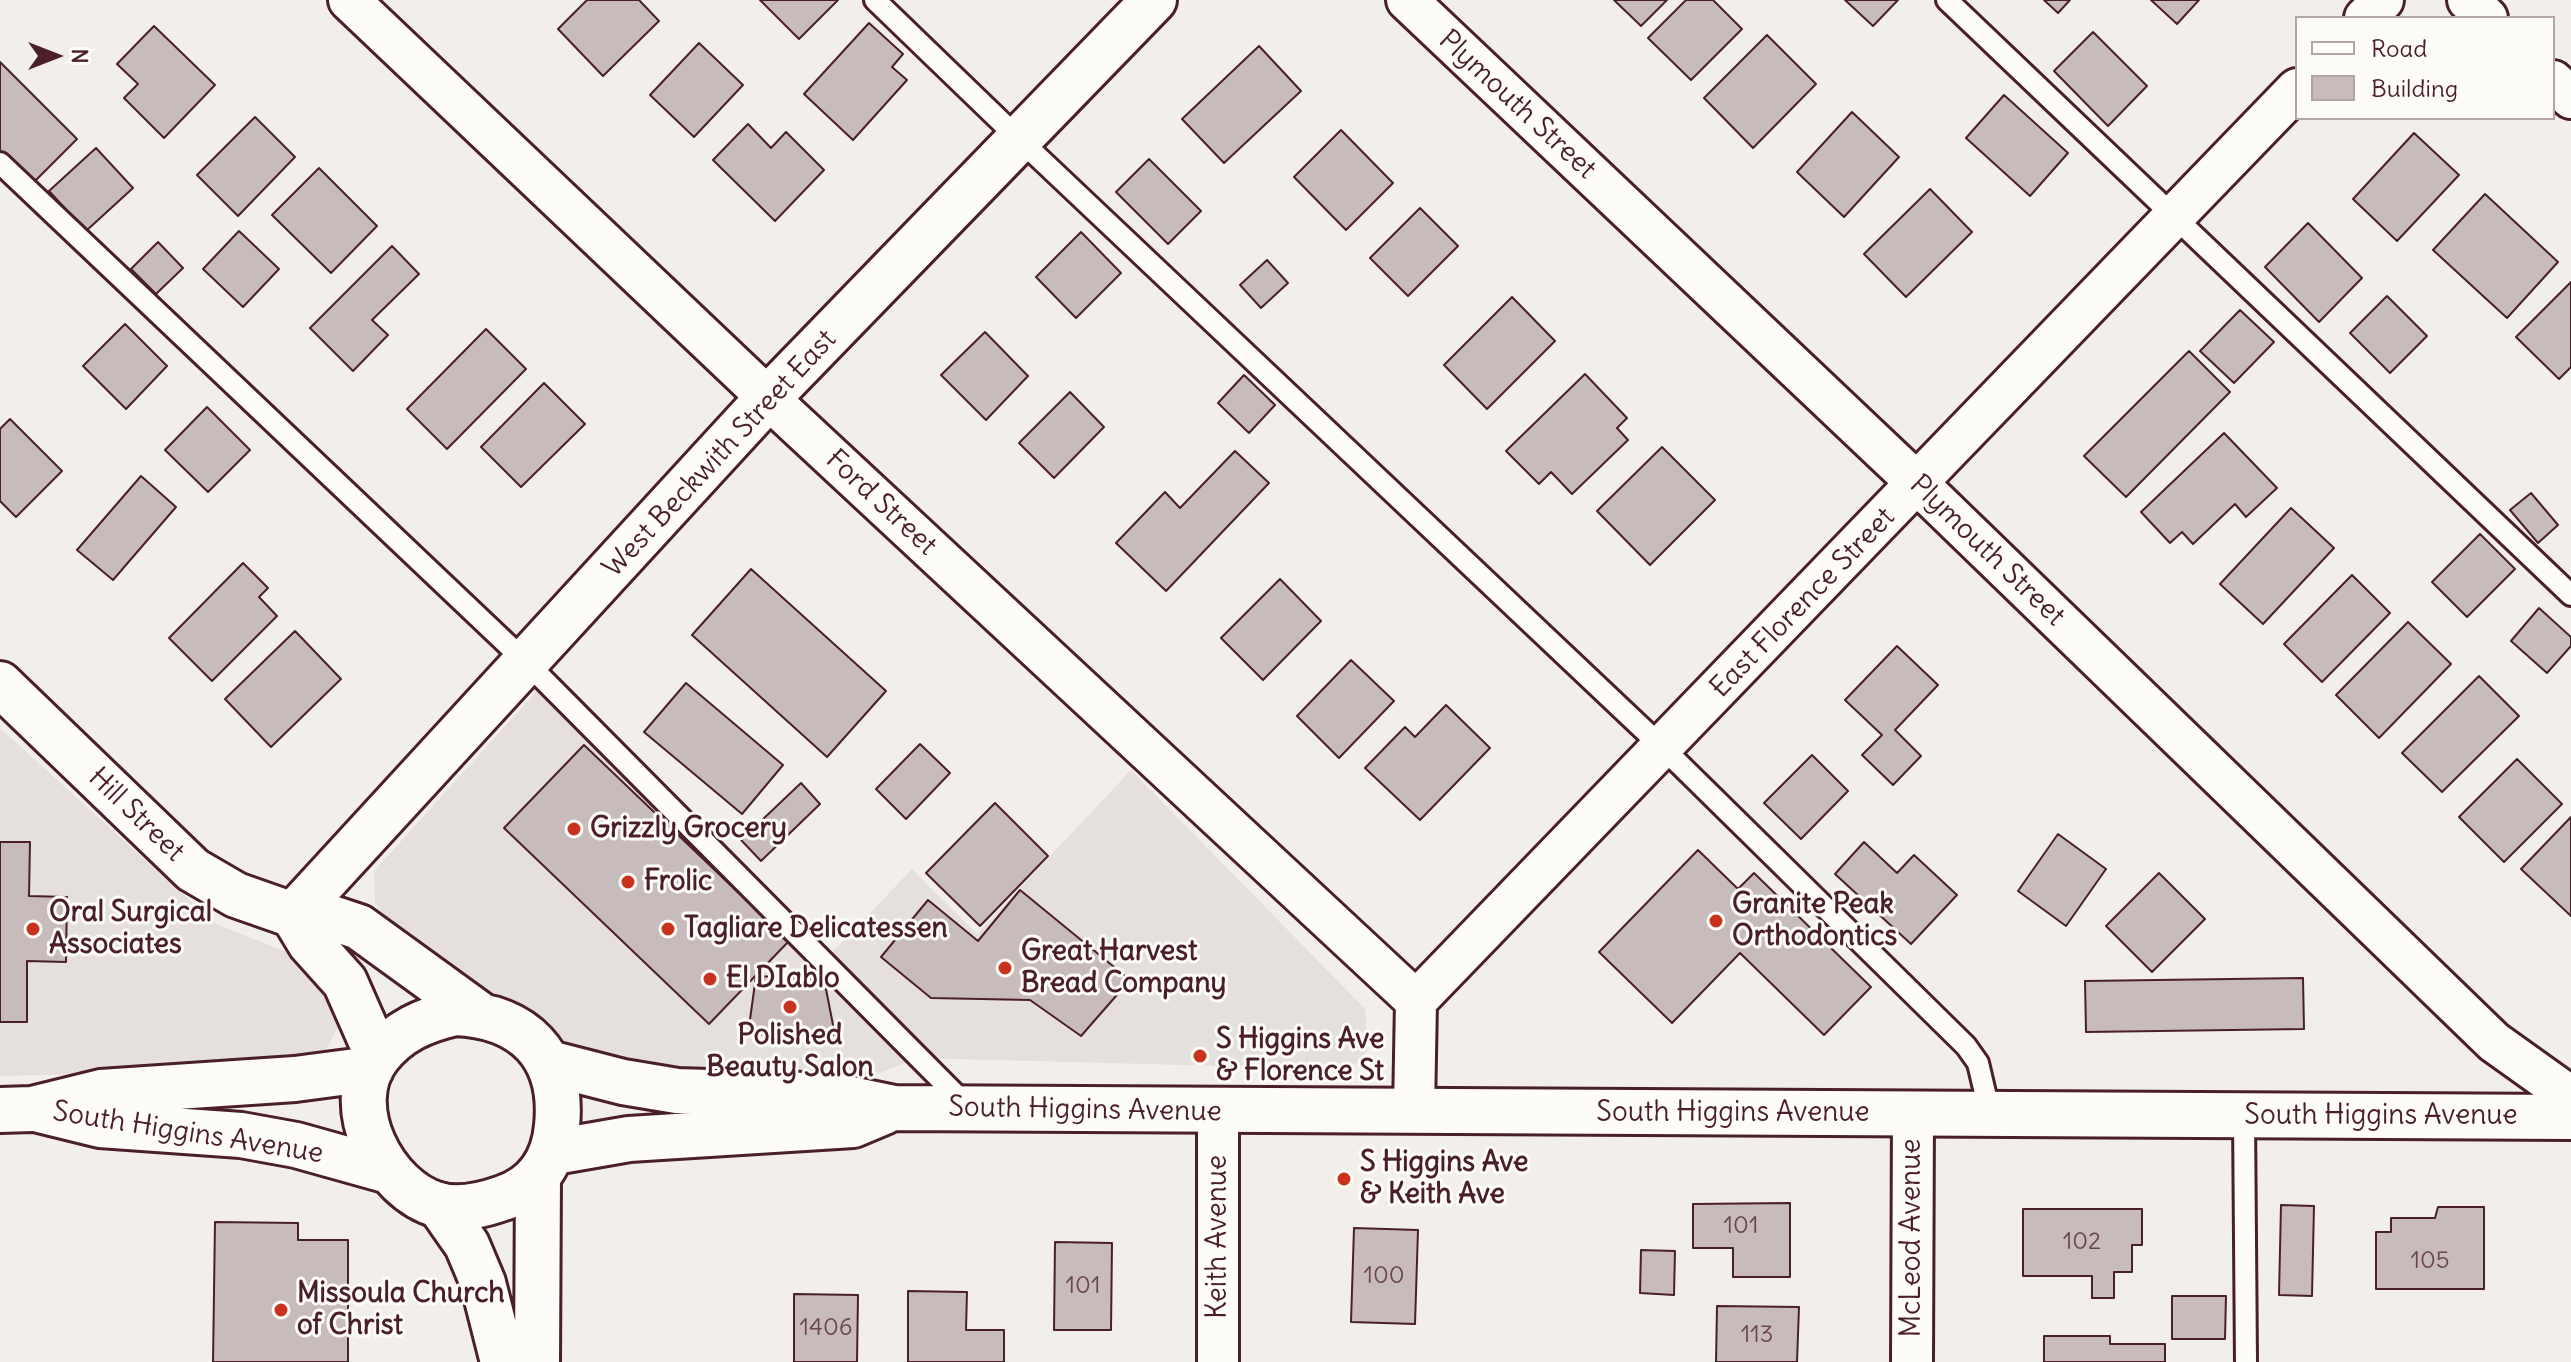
<!DOCTYPE html>
<html>
<head>
<meta charset="utf-8">
<style>
	body { margin:0 }
	#map { position:relative; width:2571px; height:1362px; overflow:hidden; background:#f2efeb; font-family:Delius,sans-serif }
	canvas { display:block }
	.legend { position:absolute; left:2295px; top:16px; width:260px; height:104px; box-sizing:border-box; background:#fdfcf7; border:2px solid #b5a4a5; margin:0; padding:10px 14px; list-style:none; font-size:24px; color:#4a1f2b }
	.legend li { display:flex; align-items:center; gap:16px; height:40px }
	.legend b { width:40px; border:2px solid #b5a4a5 }
	.north { position:absolute; left:16px; top:16px; width:80px; height:80px; -webkit-text-stroke:6px #fdfcf7; paint-order:stroke; rotate:90deg; font-size:22px; font-weight:700; line-height:32px; text-align:center; color:#4a1f2b }
	.north::after { content:''; display:block; margin:auto; width:28px; height:36px; background:#4a1f2b; clip-path:polygon(50% 0,100% 100%,50% 72%,0 100%) }
</style>
</head>
<body>
<div id="map">
<canvas width="2571" height="1362"></canvas>
<ul class="legend">
<li><b style="height:10px;background:#fdfcf7"></b>Road</li>
<li><b style="height:22px;background:#c8bbbb"></b>Building</li>
</ul>
<div class="north">N</div>
</div>
<script>
const ctx = document.querySelector('canvas').getContext('2d');
ctx.lineJoin = 'round';
function fillPath(path, color) {
  ctx.fillStyle = color;
  ctx.fill(path, 'evenodd');
}
function stroke(path, color, width, dash) {
  ctx.strokeStyle = color;
  ctx.lineWidth = width;
  ctx.lineCap = dash ? 'butt' : 'round';
  ctx.setLineDash(dash || []);
  ctx.stroke(path);
}
function drawText(font, color, halo, rows, align = 'center') {
  ctx.font = font + ' Delius,sans-serif';
  ctx.lineWidth = 6;
  ctx.setLineDash([]);
  ctx.textBaseline = 'middle';
  ctx.strokeStyle = halo;
  ctx.fillStyle = color;
  for (const [text, x, y, turn = 0] of rows) {
    ctx.save();
    ctx.translate(x, y);
    ctx.rotate((+turn || 0) * Math.PI / 180);
    ctx.textAlign = isNaN(turn) ? turn : align;
    if (halo) ctx.strokeText(text, 0, 0);
    ctx.fillText(text, 0, 0);
    ctx.restore();
  }
}
const built = new Path2D(`
	M545,682L823,962L912,869L977,934L1131,770L1365,1009L1368,1050L1356,1064L1335,1069L918,1058L864,1079L787,1089L592,1057L496,1006L388,921L375,903L374,871Z
	M0,728L216,924L302,958L332,995L340,1024L325,1051L288,1069L0,1076Z`);
const building = new Path2D(`
	M587,0H639L659,21L603,76L558,29Z
	M760,0H838L799,39Z
	M1614,0H1667L1641,26Z
	M1686,0H1713L1742,29L1691,80L1648,38Z
	M1845,0H1898L1873,26Z
	M2044,0H2070L2058,13Z
	M2151,0H2199L2177,24Z
	M869,23L903,54L892,67L907,80L853,140L804,94Z
	M154,26L215,85L164,138L124,98L138,84L117,64Z
	M2093,32L2147,86L2108,126L2054,71Z
	M1767,35L1816,84L1753,148L1704,98Z
	M699,43L743,85L694,137L650,95Z
	M1259,46L1301,91L1224,163L1182,119Z
	M0,62L77,139L32,184L0,152Z
	M2004,95L2068,153L2030,196L1966,138Z
	M1852,112L1899,157L1844,217L1797,172Z
	M255,117L295,157L238,216L197,175Z
	M748,124L771,148L786,132L824,170L775,221L713,160Z
	M1341,130L1393,183L1346,230L1294,177Z
	M2414,133L2459,175L2397,241L2353,199Z
	M96,148L133,188L86,231L49,191Z
	M1149,159L1201,211L1168,244L1116,192Z
	M319,168L377,226L331,273L272,215Z
	M1930,189L1972,232L1906,297L1864,254Z
	M2485,194L2558,262L2507,318L2433,250Z
	M1420,208L1458,246L1408,296L1370,258Z
	M2308,223L2362,278L2319,322L2265,267Z
	M239,231L279,269L243,307L203,269Z
	M1081,232L1121,273L1076,318L1036,277Z
	M158,242L183,268L156,294L131,269Z
	M392,246L419,274L372,320L388,335L353,371L310,328Z
	M1267,260L1288,283L1261,308L1240,285Z
	M2571,282V367L2559,379L2516,337Z
	M2387,296L2427,336L2390,373L2350,333Z
	M1512,297L1555,341L1487,409L1444,365Z
	M2240,310L2274,342L2234,383L2200,351Z
	M125,324L167,366L126,409L83,366Z
	M486,329L526,369L447,449L407,409Z
	M985,332L1028,376L986,420L941,375Z
	M2189,351L2230,392L2126,497L2084,456Z
	M1585,374L1627,418L1617,428L1628,440L1572,494L1551,472L1539,484L1506,451Z
	M1244,375L1275,405L1249,433L1218,403Z
	M544,383L585,424L521,487L481,447Z
	M1070,392L1104,427L1054,478L1019,443Z
	M207,407L250,450L208,492L165,450Z
	M10,419L62,471L16,517L0,501V429Z
	M2224,433L2277,488L2246,517L2235,504L2193,544L2182,532L2170,543L2141,512Z
	M1662,447L1715,500L1650,565L1597,511Z
	M1235,451L1269,483L1166,591L1116,543L1165,492L1180,508Z
	M141,476L176,507L113,580L77,550Z
	M2531,493L2558,525L2538,543L2510,510Z
	M2291,508L2334,548L2263,624L2220,584Z
	M2480,534L2515,569L2467,617L2432,582Z
	M243,563L268,588L259,597L277,616L212,681L169,638Z
	M751,569L886,691L827,757L692,635Z
	M2352,575L2390,613L2322,682L2284,644Z
	M1280,579L1321,621L1263,680L1221,638Z
	M2539,608L2571,637V646L2547,673L2511,641Z
	M2408,622L2451,664L2379,738L2336,695Z
	M295,631L341,679L271,747L225,699Z
	M1897,646L1938,685L1895,730L1921,756L1893,785L1862,755L1882,735L1845,700Z
	M1351,660L1394,701L1339,758L1297,716Z
	M2479,676L2519,716L2442,792L2402,753Z
	M686,683L783,765L742,814L644,732Z
	M1446,705L1490,748L1420,820L1365,768L1405,727L1415,737Z
	M920,744L950,773L906,819L876,789Z
	M584,745L789,941L709,1024L504,828Z
	M1812,755L1848,791L1801,839L1764,803Z
	M2517,759L2562,804L2504,862L2459,817Z
	M801,783L820,804L761,861L741,840Z
	M995,803L1048,856L980,926L926,873Z
	M2571,817V916L2521,869Z
	M2058,834L2106,869L2066,926L2018,891Z
	M0,842H30L29,896L67,897L66,962L27,961V1022H0Z
	M1864,842L1897,873L1914,855L1957,895L1911,944L1835,874Z
	M1698,850L1738,889L1754,873L1871,987L1824,1035L1740,953L1672,1023L1599,952Z
	M2159,873L2205,919L2152,972L2106,926Z
	M1020,890L1130,980L1081,1036L1030,1000L931,998L881,957L928,900L978,941Z
	M756,976L824,979L835,1035L748,1034Z
	M2303,978L2304,1029L2086,1032L2085,981Z
	M1790,1203V1277H1733V1248H1693V1204Z
	M2281,1205L2314,1206L2312,1296L2279,1295Z
	M2438,1207H2484V1289H2376V1232H2391V1218H2435Z
	M2023,1209H2142V1245H2132V1272H2114V1298H2092V1276H2023Z
	M215,1222L298,1223V1240H348V1362H213Z
	M1354,1228L1418,1230L1415,1324L1351,1322Z
	M1055,1242L1112,1243L1111,1330H1054Z
	M1641,1250L1675,1251L1674,1295L1640,1293Z
	M908,1291L967,1292L966,1330H1004V1362H908Z
	M794,1294L858,1295L857,1362H794Z
	M2172,1296H2226L2225,1339H2172Z
	M1717,1306L1799,1307L1797,1362H1716Z
	M2044,1336H2110V1344H2165V1362H2044Z`);
const service = new Path2D(`
	M875,0L1019,139L1662,747L1966,1046L1978,1063L1990,1114
	M1947,0L2571,595
	M0,163L527,663L965,1104
	M2244,1115L2246,1362`);
const minor = new Path2D(`
	M349,0L768,398L1416,1001
	M1407,0L1918,484L2494,1042L2571,1097
	M2468,0L2487,18
	M2365,18L2383,0
	M2553,81L2571,98
	M1414,1111L1416,1001L2297,89
	M1218,1362V1111
	M1912,1362L1913,1113`);
const tertiary = new Path2D(`
	M293,915L768,398L1154,0
	M439,1205L467,1245L483,1283L503,1362
	M537,1362L538,1177`);
const secondary = new Path2D(`
	M0,684L193,870L236,895L293,915L332,918L359,927L479,1014
	M293,915L310,943L345,982L378,1057
	M455,1013C524,1016 564,1055 557,1126C554,1161 537,1187 503,1198C483,1205 460,1211 438,1205C384,1190 340,1106 378,1057C398,1031 424,1020 455,1013Z
	M549,1063L623,1082L677,1091L836,1096L894,1108L2571,1117
	M0,1110L32,1109L101,1092L295,1079L371,1069
	M39,1110L100,1125L241,1135L296,1145L389,1171
	M554,1152L629,1139L853,1125L884,1112`);
const markers = [
	[574,829,8,"#c8321e"],
	[628,882,8,"#c8321e"],
	[1716,921,8,"#c8321e"],
	[33,929,8,"#c8321e"],
	[668,929,8,"#c8321e"],
	[1005,968,8,"#c8321e"],
	[710,979,8,"#c8321e"],
	[790,1007,8,"#c8321e"],
	[1200,1056,8,"#c8321e"],
	[1344,1179,8,"#c8321e"],
	[281,1310,8,"#c8321e"]
];
const numberNames = [
	["101",1741,1226],
	["102",2082,1242],
	["105",2430,1261],
	["100",1384,1276],
	["101",1083,1286],
	["1406",826,1328],
	["113",1757,1335]
];
const streetNames = [
	["Plymouth Street",1517,105,43],
	["West Beckwith Street East",720,454,-47],
	["Ford Street",881,503,43],
	["Plymouth Street",1987,551,44],
	["East Florence Street",1803,603,-46],
	["Hill Street",136,815,44],
	["South Higgins Avenue",1085,1110,1],
	["South Higgins Avenue",1733,1113],
	["South Higgins Avenue",2381,1116],
	["South Higgins Avenue",188,1133,9],
	["Keith Avenue",1218,1237,-90],
	["McLeod Avenue",1912,1238,-90]
];
const poiNames = [
	["Grizzly Grocery",590,829],
	["Frolic",644,882],
	["Granite Peak",1732,905],
	["Orthodontics",1732,937],
	["Oral Surgical",49,913],
	["Associates",49,945],
	["Tagliare Delicatessen",684,929],
	["Great Harvest",1021,952],
	["Bread Company",1021,984],
	["El DIablo",726,979],
	["Polished",790,1036,"center"],
	["Beauty Salon",790,1068,"center"],
	["S Higgins Ave",1216,1040],
	["& Florence St",1216,1072],
	["S Higgins Ave",1360,1163],
	["& Keith Ave",1360,1195],
	["Missoula Church",297,1294],
	["of Christ",297,1326]
];
fillPath(built, '#e5dfdd');
fillPath(building, '#c8bbbb');
stroke(building, '#4a1f2b', 2);
stroke(service, '#4a1f2b', 26);
stroke(minor, '#4a1f2b', 46);
stroke(tertiary, '#4a1f2b', 50);
stroke(secondary, '#4a1f2b', 50);
stroke(service, '#fdfcf7', 20);
stroke(minor, '#fdfcf7', 40);
stroke(tertiary, '#fdfcf7', 44);
stroke(secondary, '#fdfcf7', 44);
for (const [x, y, r, color] of markers) {
  const dot = new Path2D();
  dot.arc(x, y, r, 0, 2 * Math.PI);
  ctx.fillStyle = color;
  ctx.fill(dot);
  stroke(dot, '#fdfcf7', 3);
}
drawText('24px', '#6a464f', null, numberNames);
drawText('28px', '#4a1f2b', '#fdfcf7', streetNames);
drawText('bold 28px', '#4a1f2b', '#fdfcf7', poiNames, 'left');
</script>
</body>
</html>
